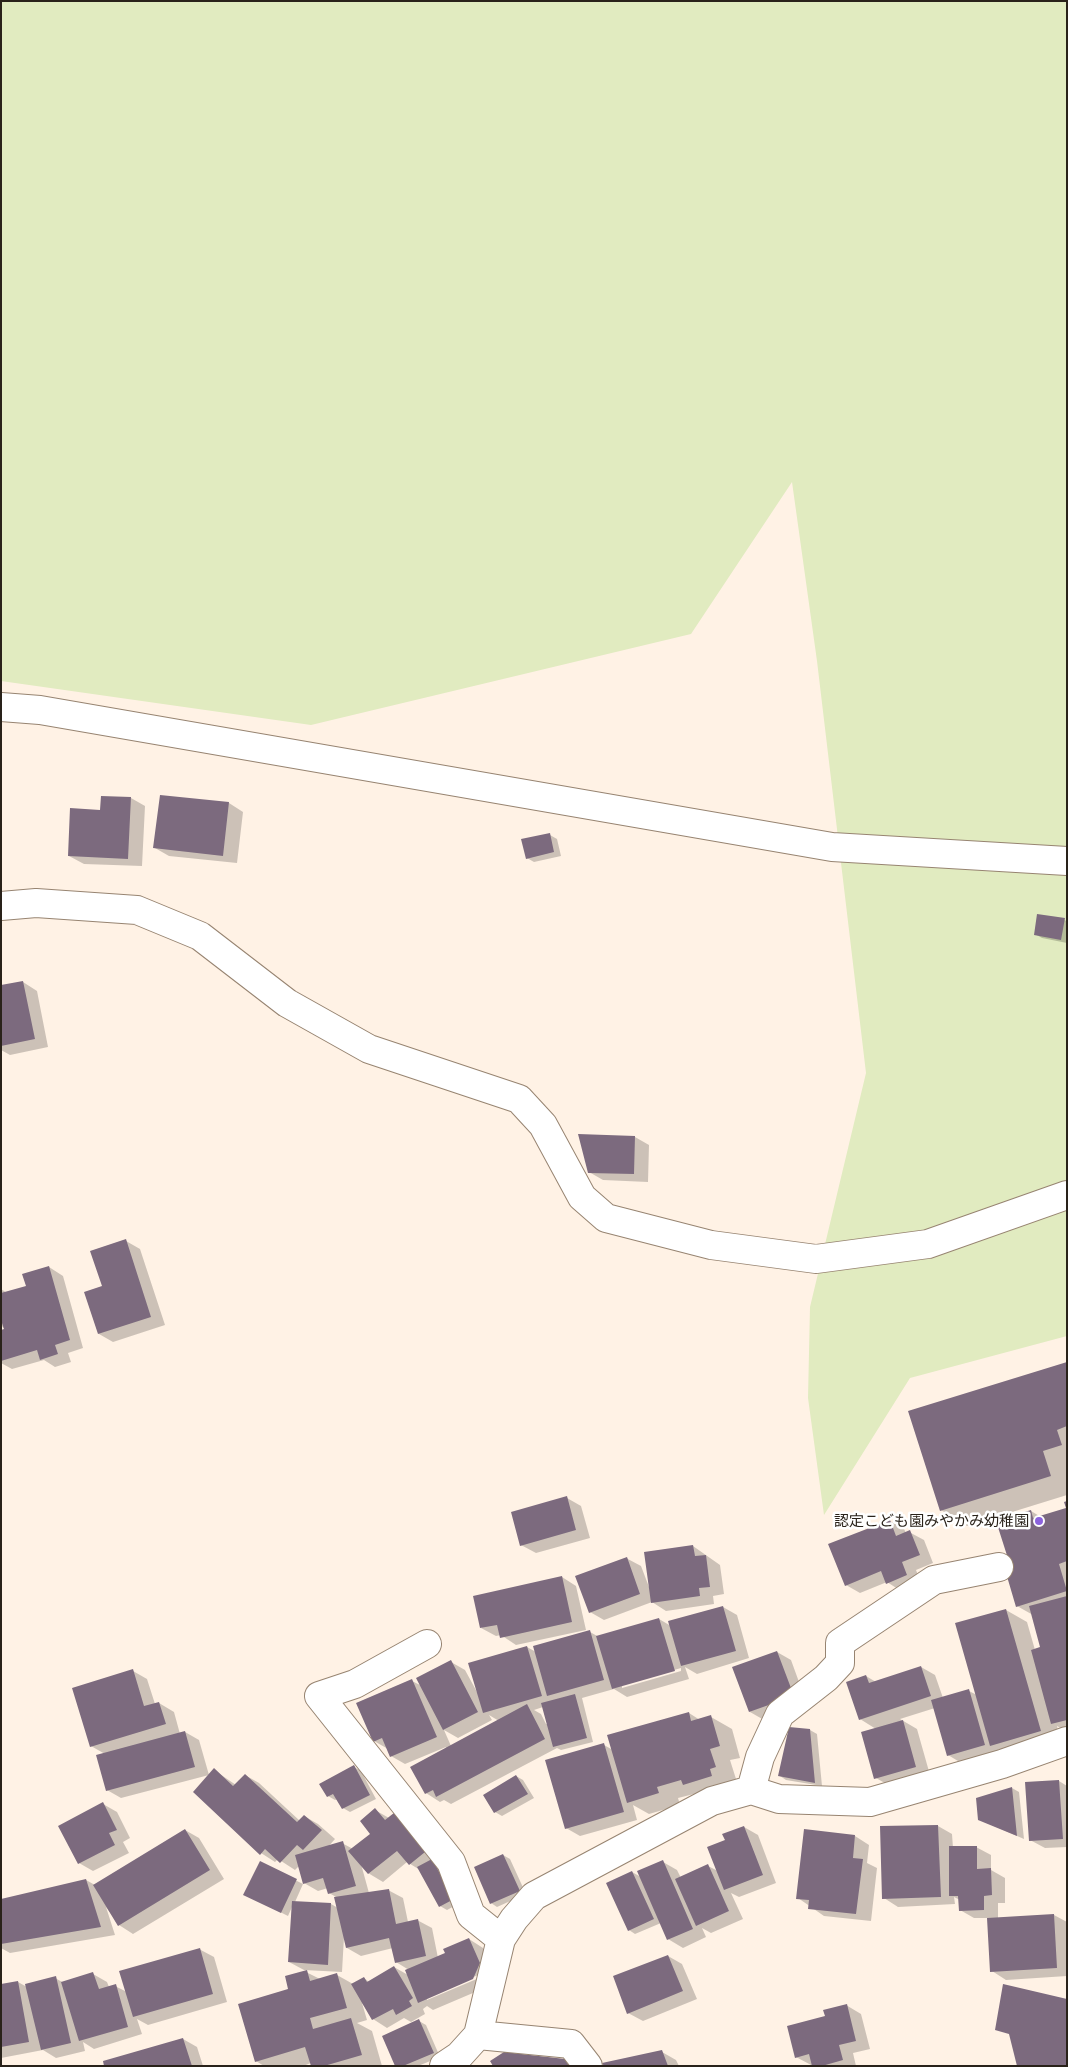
<!DOCTYPE html>
<html>
<head>
<meta charset="utf-8">
<style>
	body { margin:0 }
	#map { position:relative; width:1068px; height:2067px; overflow:hidden; background:#fff2e5; font-family:Mulish,sans-serif }
	canvas { display:block }
	.frame { position:absolute; inset:0; border:2px solid #29221a; pointer-events:none }
</style>
</head>
<body>
<div id="map">
<canvas width="1068" height="2067"></canvas>
<div class="frame"></div>
</div>
<script>
const ctx = document.querySelector('canvas').getContext('2d');
ctx.lineJoin = 'round';
function fillPath(path, color) {
  ctx.fillStyle = color;
  ctx.fill(path, 'evenodd');
}
function stroke(path, color, width, dash) {
  ctx.strokeStyle = color;
  ctx.lineWidth = width;
  ctx.lineCap = dash ? 'butt' : 'round';
  ctx.setLineDash(dash || []);
  ctx.stroke(path);
}
function drawText(font, color, halo, rows, align = 'center') {
  ctx.font = font + ' Mulish,"Noto Sans JP",sans-serif';
  ctx.lineWidth = 5;
  ctx.setLineDash([]);
  ctx.textBaseline = 'middle';
  ctx.strokeStyle = halo;
  ctx.fillStyle = color;
  for (const [text, x, y, turn = 0] of rows) {
    ctx.save();
    ctx.translate(x, y);
    ctx.rotate((+turn || 0) * Math.PI / 180);
    ctx.textAlign = isNaN(turn) ? turn : align;
    if (halo) ctx.strokeText(text, 0, 0);
    ctx.fillText(text, 0, 0);
    ctx.restore();
  }
}
const green = new Path2D(`
	M1,1H1067V1336L910,1378L824,1515L808,1398L810,1307L866,1073L817,661L792,482L691,634L311,725L1,681Z`);
const shadow = new Path2D(`
	M161,796L229,803L243,812L237,863L169,856L155,848Z
	M131,798L145,806L142,866L84,864L69,856L101,811Z
	M550,835L557,839L561,856L534,862L527,858Z
	M1064,920L1067,921V943L1042,938L1035,934Z
	M23,982L37,991L48,1047L10,1055L1,1050V987Z
	M635,1137L649,1145L648,1182L603,1180L589,1172Z
	M126,1241L140,1249L165,1325L113,1342L99,1334L103,1287Z
	M49,1267L63,1276L83,1348L68,1353L71,1362L55,1367L44,1360L12,1369L1,1363V1331L5,1330L1,1325V1289L7,1293L27,1287Z
	M1067,1363V1495L967,1526L941,1510Z
	M567,1498L581,1506L590,1538L536,1553L521,1545Z
	M1067,1509V1732L1057,1726L1061,1743L1012,1757L998,1749L999,1753L963,1764L948,1755L935,1708L900,1719L917,1729L930,1775L890,1786L876,1778V1729L860,1719L866,1676L876,1682L921,1667L935,1675L943,1698L969,1691L977,1695L1006,1610L1027,1622L1035,1650L1042,1648L1033,1615L1017,1606L1031,1511L1041,1517Z
	M890,1521L904,1529L906,1533L909,1532L924,1540L933,1563L916,1570L921,1583L901,1591L887,1582L860,1593L846,1585Z
	M693,1546L720,1565L724,1594L713,1596L714,1604L666,1611L652,1602L604,1620L590,1612L626,1558L641,1566L649,1587Z
	M562,1577L576,1586L586,1630L516,1645L501,1635L496,1636L481,1628Z
	M723,1607L737,1615L749,1658L697,1674L685,1667L689,1679L627,1697L614,1689L582,1698L593,1742L561,1750L557,1748L451,1804L444,1800L440,1802L426,1793L446,1747L405,1764L391,1756L388,1749L374,1741L412,1681L422,1686L451,1662L465,1670L477,1692L527,1647L536,1652L590,1632L599,1637L659,1619L671,1626ZM681,1668V1671L622,1688V1685ZM543,1707L548,1724H546L541,1714L534,1710ZM489,1715L499,1721L451,1746L444,1730L458,1738L492,1720Z
	M777,1652L791,1660L807,1704L764,1720L750,1712Z
	M133,1671L147,1679L155,1704L159,1703L174,1712L180,1734L185,1732L199,1740L209,1775L121,1798L107,1790L105,1754L91,1746Z
	M689,1713L700,1720L711,1717L732,1729L740,1758L730,1760L736,1779L730,1781L732,1788L705,1796L698,1793L678,1798L680,1805L649,1814L633,1805L637,1820L580,1836L566,1828L604,1745L613,1750Z
	M810,1730L817,1734L822,1786L786,1780L780,1776Z
	M354,1767L361,1771L376,1799L350,1812L343,1808L338,1799L335,1800L328,1796Z
	M214,1770L236,1785L245,1775L259,1783L300,1821L304,1816L318,1824L335,1839L328,1847L342,1843L353,1849L372,1834L375,1810L389,1818L413,1819L460,1903L447,1910L440,1906L420,1870L407,1862L383,1882L368,1873L361,1864L369,1893L388,1890L403,1898L408,1922L417,1920L432,1928L438,1958L469,1939L483,1948L494,1972L487,1987L433,2010L427,2006L423,2009L425,2014L411,2022L404,2018L387,2028L373,2019L362,2003L367,2020L357,2023L372,2031L382,2066H312L311,2063L303,2066H264L256,2061L290,1990L306,1972L320,1979L337,1975L353,1984L364,1978L369,1982L394,1967L408,1975L409,1970L396,1962L393,1948L361,1956L347,1948L344,1937L342,1972L304,1970L289,1962L292,1907L288,1916L252,1898L261,1863L303,1884L295,1902L331,1904L338,1908V1898L329,1893L328,1888L318,1891L304,1883L299,1866L295,1870L278,1859L275,1862L261,1853ZM478,1975L479,1978L427,2000V1998Z
	M516,1776L523,1780L534,1798L502,1816L495,1812Z
	M1059,1781L1067,1786V1847L1045,1848L1030,1840L1027,1783Z
	M1012,1788L1019,1792L1024,1839L987,1823L977,1799Z
	M103,1804L117,1812L130,1838L123,1842L129,1853L93,1871L79,1863Z
	M938,1826L952,1834L953,1848L976,1847L991,1855V1870L1005,1878V1903H998V1918L1054,1915L1067,1922V1976L1006,1980L992,1971L988,1918H974L960,1910V1900L954,1897L955,1904L898,1907L884,1898Z
	M744,1827L758,1835L776,1883L739,1897L731,1893L743,1919L711,1933L702,1928L706,1937L683,1948L668,1939L661,1923L635,1934L629,1930L632,1872L641,1877L663,1862L677,1870L681,1878L708,1866L718,1871L726,1841Z
	M185,1830L199,1838L224,1879L133,1934L119,1925L106,1907L115,1935L10,1953L1,1948V1901L86,1880L95,1885Z
	M805,1831L855,1836L869,1845L867,1863L877,1868L871,1921L824,1916L798,1898Z
	M503,1855L510,1859L526,1894L497,1907L491,1903Z
	M199,1949L214,1957L227,2002L148,2025L137,2019L142,2034L94,2049L83,2042L85,2051L56,2058L43,2050L1,2058V1985L18,1982L27,1987L55,1978L64,1983L93,1974L107,1982L109,1987L115,1986L127,1992Z
	M668,1956L682,1964L697,1999L643,2021L628,2013Z
	M846,2005L861,2014L870,2049L853,2053L856,2066H813L796,2057L826,2017Z
	M419,2021L426,2025L440,2057L418,2066H396Z
	M183,2039L197,2047L203,2066H106Z
	M662,2052L676,2060L679,2066H606Z`);
const building = new Path2D(`
	M160,795L229,802L223,856L153,848Z
	M101,796L131,797L128,859L68,856L70,808L100,810Z
	M550,833L554,852L526,859L521,839Z
	M1037,914L1065,918L1061,940L1034,935Z
	M23,981L35,1039L1,1046V985Z
	M578,1134L635,1136L634,1174L588,1173Z
	M126,1239L151,1317L98,1334L84,1292L102,1286L90,1251Z
	M49,1266L70,1340L55,1345L58,1354L40,1360L37,1350L1,1361V1330L4,1329L1,1320V1293L26,1286L22,1274Z
	M1067,1362V1426L1057,1430L1062,1445L1043,1451L1051,1476L940,1511L908,1411Z
	M567,1496L576,1530L520,1546L511,1512Z
	M1067,1501V1561L1059,1564L1067,1591L1016,1607L1006,1573L1012,1571L996,1521L1031,1510L1033,1518L1066,1508L1064,1502Z
	M890,1520L896,1536L910,1530L920,1555L902,1562L907,1575L886,1584L881,1571L845,1586L828,1544Z
	M693,1545L695,1556L706,1555L710,1587L699,1588L700,1596L651,1603L644,1552Z
	M627,1557L640,1594L589,1613L575,1576Z
	M562,1576L572,1622L500,1638L497,1625L480,1628L473,1596Z
	M1067,1596V1720L1051,1724L1031,1650L1040,1647L1029,1606Z
	M723,1606L736,1651L681,1666L668,1621Z
	M1006,1609L1041,1731L990,1746L955,1623Z
	M659,1618L675,1671L612,1689L596,1636Z
	M590,1630L604,1680L547,1696L533,1646Z
	M527,1646L542,1696L483,1713L468,1663Z
	M777,1651L794,1696L749,1712L732,1667Z
	M451,1660L478,1712L443,1730L416,1678Z
	M921,1666L931,1696L859,1720L846,1682L866,1675L869,1683Z
	M133,1669L144,1706L159,1702L166,1724L90,1747L72,1688Z
	M412,1679L437,1737L390,1757L382,1738L373,1742L356,1703Z
	M969,1689L985,1745L947,1756L931,1700Z
	M575,1694L587,1738L553,1747L541,1703Z
	M527,1704L545,1739L436,1797L433,1790L425,1794L410,1767Z
	M689,1712L691,1721L711,1715L720,1746L710,1749L716,1767L710,1769L712,1776L683,1785L681,1780L657,1787L659,1793L627,1803L607,1735Z
	M903,1720L916,1767L874,1779L861,1732Z
	M789,1727L810,1729L815,1783L778,1776Z
	M185,1731L195,1767L106,1791L96,1755Z
	M604,1743L624,1812L565,1829L545,1760Z
	M354,1765L370,1795L342,1809L333,1794L327,1797L319,1784Z
	M214,1768L233,1786L245,1774L297,1822L304,1815L322,1830L303,1850L297,1845L280,1863L265,1849L260,1855L193,1792Z
	M516,1775L528,1794L494,1813L483,1795Z
	M1059,1780L1063,1839L1029,1841L1025,1782Z
	M1012,1787L1017,1836L978,1820L976,1798Z
	M103,1802L117,1830L109,1833L115,1845L78,1864L58,1826Z
	M375,1808L385,1820L399,1809L430,1848L409,1865L397,1851L368,1874L348,1851L370,1834L360,1821Z
	M938,1825L941,1897L882,1899L880,1826Z
	M744,1826L763,1875L724,1890L707,1847L725,1840L722,1834Z
	M185,1829L210,1870L118,1926L93,1885Z
	M804,1829L855,1835L853,1858L863,1859L856,1914L808,1909L809,1900L796,1899Z
	M343,1841L356,1886L328,1894L323,1878L303,1884L295,1855Z
	M949,1846H977V1869L991,1868L992,1895L984,1896V1910L959,1911L958,1896H949Z
	M503,1854L520,1891L490,1904L474,1867Z
	M432,1859L454,1899L439,1907L417,1867Z
	M663,1860L693,1929L667,1940L637,1871Z
	M260,1861L297,1879L281,1913L243,1895Z
	M708,1864L729,1911L696,1926L675,1879Z
	M632,1871L654,1919L628,1931L606,1883Z
	M86,1879L101,1927L1,1944V1899Z
	M389,1889L396,1924L418,1919L426,1956L395,1963L389,1938L346,1948L334,1897Z
	M292,1901L331,1903L328,1965L288,1962Z
	M1054,1914L1057,1968L990,1972L987,1918Z
	M469,1938L480,1963L473,1979L418,2003L405,1970L445,1953L443,1949Z
	M200,1948L213,1994L133,2017L119,1971Z
	M668,1955L683,1991L627,2014L613,1976Z
	M394,1966L413,1998L409,2001L412,2006L396,2015L393,2009L372,2020L351,1984L364,1977L367,1982Z
	M307,1970L310,1981L337,1973L347,2008L310,2018L313,2029L351,2018L362,2055L324,2066H311L305,2047L255,2062L238,2004L288,1989L285,1976Z
	M93,1972L99,1989L116,1984L128,2027L79,2041L61,1982Z
	M56,1976L71,2043L41,2050L25,1984Z
	M18,1981L29,2042L1,2047V1984Z
	M1003,1984L1067,1999V2066H1017L1009,2034L995,2030Z
	M847,2004L856,2041L839,2045L843,2060L822,2066H812L809,2054L795,2058L787,2026L825,2016L823,2010Z
	M419,2019L434,2053L403,2066H395L382,2036Z
	M183,2038L192,2066H104L103,2061Z
	M662,2050L668,2066H604L602,2063Z
	M504,2052L565,2059L569,2066H493L490,2061Z`);
const minor = new Path2D(`
	M1,707L40,710L832,847L1067,861
	M1,906L36,903L137,910L200,936L287,1003L369,1049L519,1099L543,1125L582,1197L606,1218L711,1245L816,1259L928,1244L1067,1195
	M427,1644L355,1684L319,1696L451,1862L471,1915L501,1939
	M751,1790L760,1757L780,1714L826,1678L840,1663V1643L934,1580L999,1567
	M478,2035L571,2044L588,2066
	M444,2066L459,2056L478,2035L501,1939L514,1919L534,1896L712,1801L751,1790L779,1799L870,1802L1002,1764L1067,1741`);
const markers = [
	[1039,1521,5,"#8c63dd"]
];
const poiNames = [
	["認定こども園みやかみ幼稚園",1029,1521]
];
fillPath(green, '#e1ebc0');
fillPath(shadow, '#0003');
fillPath(building, '#7c6a7e');
stroke(minor, '#978471', 30);
stroke(minor, '#fff', 28);
for (const [x, y, r, color] of markers) {
  const dot = new Path2D();
  dot.arc(x, y, r, 0, 2 * Math.PI);
  ctx.fillStyle = color;
  ctx.fill(dot);
  stroke(dot, '#fff', 2);
}
drawText('15px', '#29221a', '#fff', poiNames, 'right');
</script>
</body>
</html>
